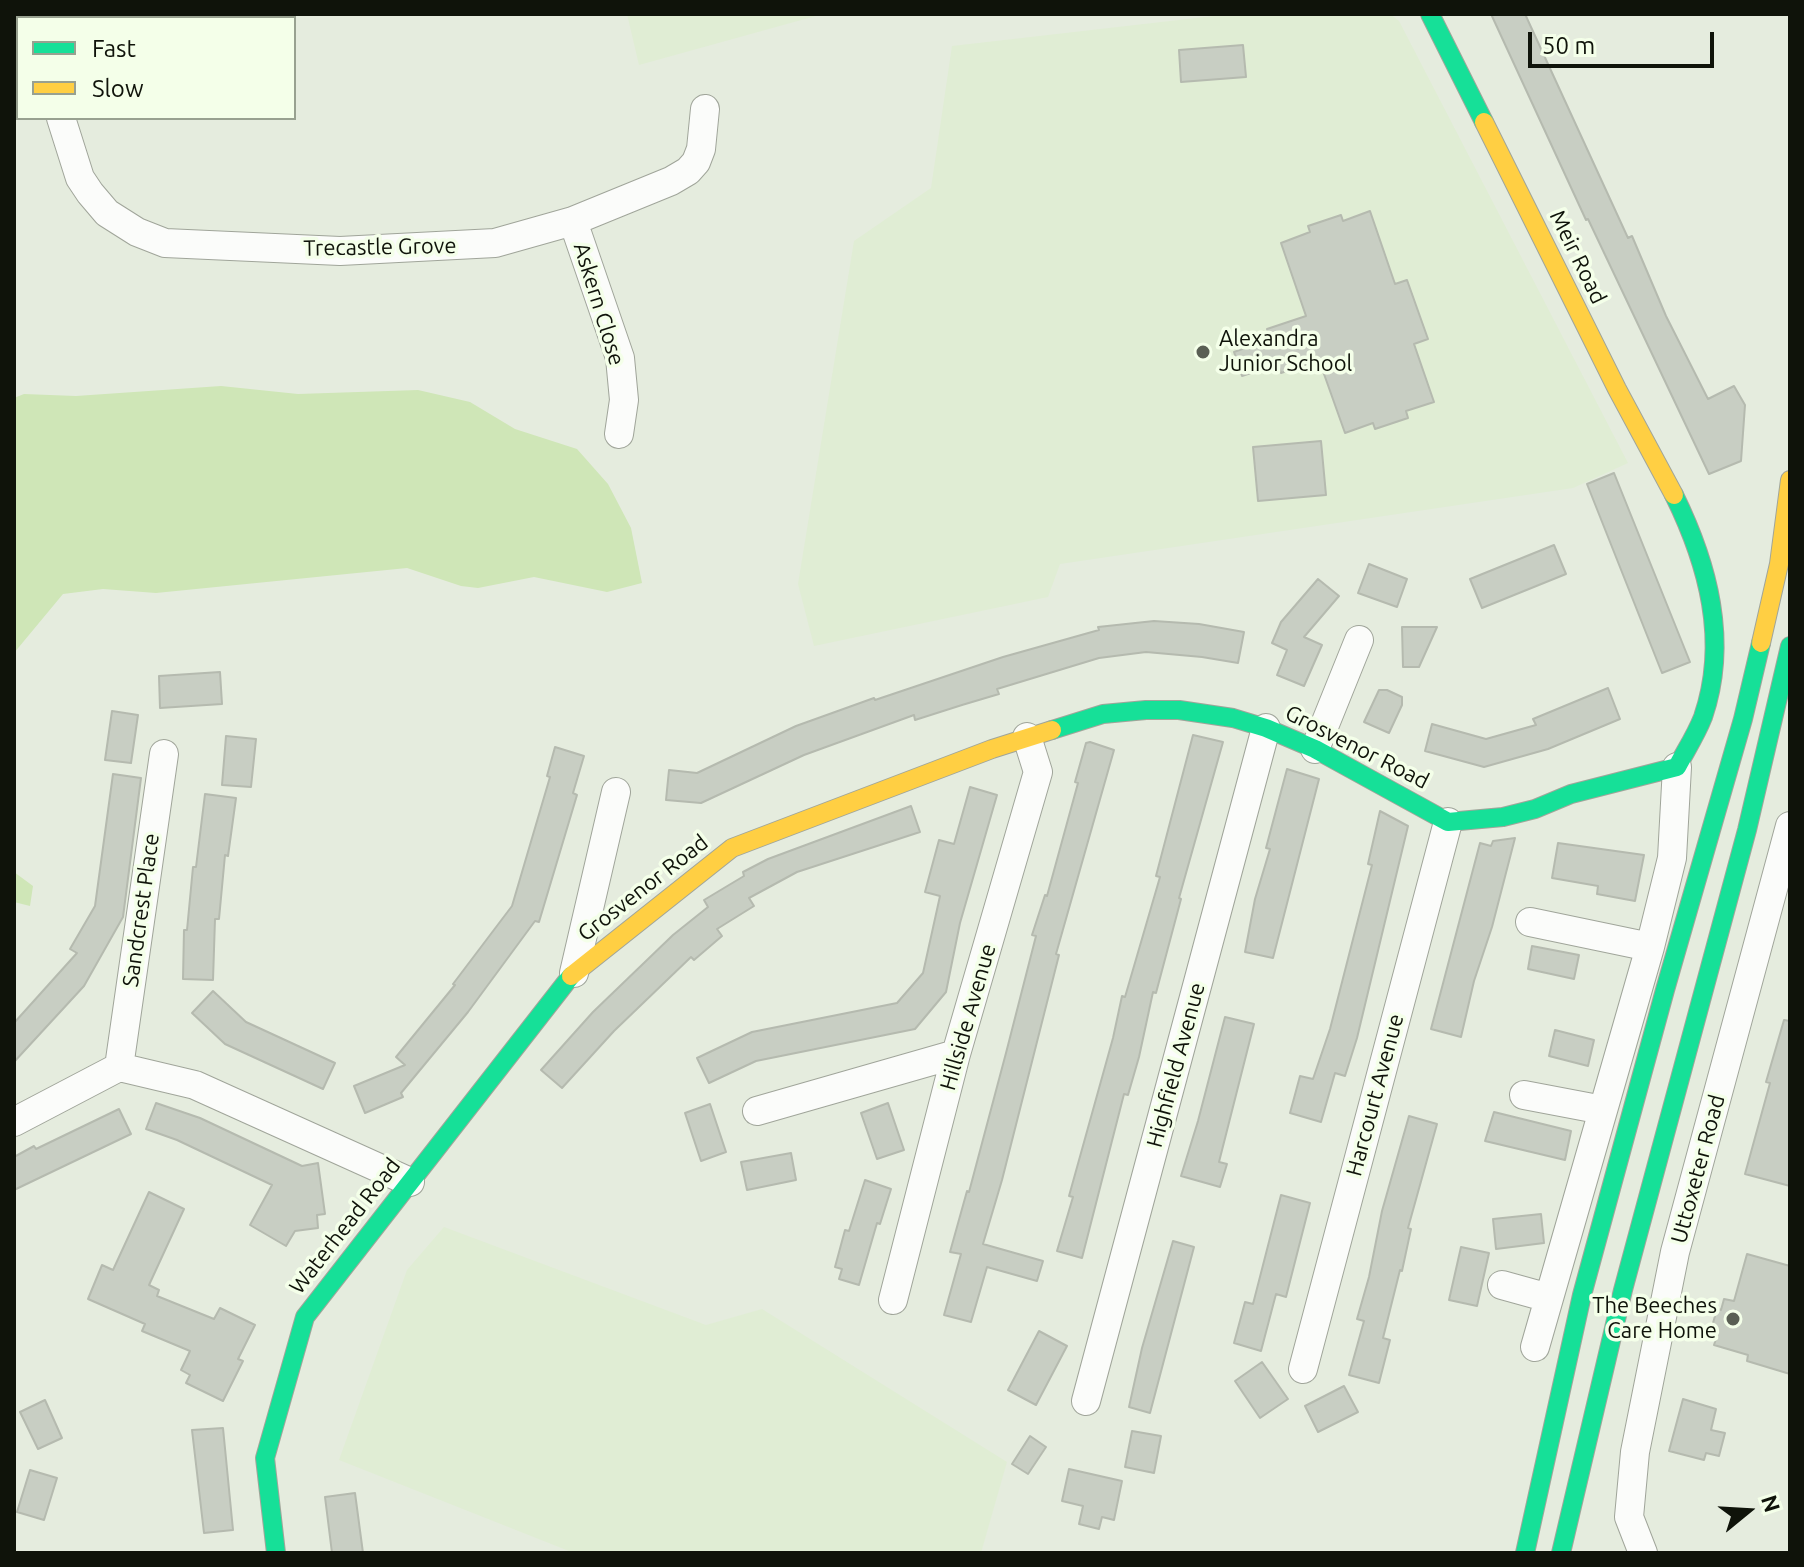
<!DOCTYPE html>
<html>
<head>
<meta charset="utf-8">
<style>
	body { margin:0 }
	#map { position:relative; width:1804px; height:1567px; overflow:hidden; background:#e5ecde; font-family:Ubuntu,sans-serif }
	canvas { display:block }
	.frame { position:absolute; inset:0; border:16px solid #0f130a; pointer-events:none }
	.legend { position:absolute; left:16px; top:16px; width:280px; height:104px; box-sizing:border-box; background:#f4ffe9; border:2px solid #98a190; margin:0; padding:10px 14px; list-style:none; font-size:24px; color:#0f130a }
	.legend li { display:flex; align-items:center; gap:16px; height:40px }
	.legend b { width:40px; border:2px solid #98a190 }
	.north { position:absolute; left:1708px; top:1471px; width:80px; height:80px; -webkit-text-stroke:6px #f4ffe9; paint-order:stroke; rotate:72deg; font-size:22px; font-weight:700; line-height:32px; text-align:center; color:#0f130a }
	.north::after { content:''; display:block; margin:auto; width:28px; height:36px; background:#0f130a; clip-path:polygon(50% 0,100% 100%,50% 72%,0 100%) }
	.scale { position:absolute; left:1528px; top:32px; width:186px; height:36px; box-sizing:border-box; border:4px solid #0f130a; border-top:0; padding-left:10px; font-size:24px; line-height:28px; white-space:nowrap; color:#0f130a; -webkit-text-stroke:6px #f4ffe9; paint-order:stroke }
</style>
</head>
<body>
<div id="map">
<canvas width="1804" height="1567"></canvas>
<div class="frame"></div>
<ul class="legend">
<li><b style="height:10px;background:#16e098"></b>Fast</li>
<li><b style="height:10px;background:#ffcf43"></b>Slow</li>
</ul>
<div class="north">N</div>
<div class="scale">50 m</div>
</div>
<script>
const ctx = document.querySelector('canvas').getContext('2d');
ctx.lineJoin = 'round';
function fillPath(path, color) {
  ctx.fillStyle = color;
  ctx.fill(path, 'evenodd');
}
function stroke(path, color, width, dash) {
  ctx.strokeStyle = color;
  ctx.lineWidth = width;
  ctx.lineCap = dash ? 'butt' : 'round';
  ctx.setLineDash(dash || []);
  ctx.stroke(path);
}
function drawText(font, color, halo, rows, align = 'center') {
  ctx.font = font + ' Ubuntu,sans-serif';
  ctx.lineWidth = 7;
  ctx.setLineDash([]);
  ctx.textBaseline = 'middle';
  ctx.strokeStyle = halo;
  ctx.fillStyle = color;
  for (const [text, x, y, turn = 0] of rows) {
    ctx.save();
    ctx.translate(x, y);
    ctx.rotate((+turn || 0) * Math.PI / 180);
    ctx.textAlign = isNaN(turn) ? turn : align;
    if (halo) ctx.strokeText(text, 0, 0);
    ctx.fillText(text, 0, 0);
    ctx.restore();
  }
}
const built = new Path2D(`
	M627,14H823L639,65Z
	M1231,14H1390L1399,21L1628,463L1573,488L1060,564L1048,597L814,646L798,584L854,241L931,188L952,46Z
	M444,1227L706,1325L762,1309L1007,1462L981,1553H652L647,1551L574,1553L339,1460L407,1270Z`);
const green = new Path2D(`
	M221,386L298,394L418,390L470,402L515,429L577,449L608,484L631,528L642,583L607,592L534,577L478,588L461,586L407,568L156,593L103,589L63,594L14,653V398L24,394L76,396Z
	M14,872L33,886L30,906L14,902Z`);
const building = new Path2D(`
	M1491,14H1525L1628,238L1632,236L1666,316L1708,399L1734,386L1745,405L1741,461L1709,474L1588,219L1586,220Z
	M1243,45L1246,77L1181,82L1179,50Z
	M1370,211L1395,284L1407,280L1428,339L1414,344L1434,402L1406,411L1408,418L1375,429L1373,423L1345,433L1319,360L1281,373L1278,364L1242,376L1234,352L1270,339L1267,329L1306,316L1281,243L1310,232L1308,226L1341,215L1343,221Z
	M1321,441L1326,495L1258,501L1253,447Z
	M1614,473L1690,662L1662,673L1587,484Z
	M1554,545L1566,574L1482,608L1470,579Z
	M1369,564L1407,579L1397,607L1358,593Z
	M1318,579L1339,596L1304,637L1322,645L1304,686L1277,675L1287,650L1272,643L1281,622Z
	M1154,621L1199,624L1244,632L1238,663L1202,657L1146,652L1099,658L997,689L999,694L962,705L915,720L914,715L804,755L701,803L666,800L669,770L697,773L796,726L874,698L875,700L1003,657L1099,630L1098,627Z
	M1402,627H1437L1419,667H1403Z
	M220,672L222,704L160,708L159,676Z
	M1608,688L1620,719L1548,749L1484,767L1425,751L1432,724L1486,739L1536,725L1533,719Z
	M1379,690H1387L1402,697V705L1389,733L1364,722Z
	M112,711L138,715L131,763L105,760Z
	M1193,735L1223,742L1179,898L1181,899L1156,993L1153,992L1139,1057L1128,1095L1124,1094L1082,1258L1057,1251L1073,1197L1069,1196L1113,1038L1122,996L1125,997L1160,877L1156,876Z
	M226,736L256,739L251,787L222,785Z
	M1090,742L1114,750L1056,954L1059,955L1002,1180L983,1244L1043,1261L1037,1281L987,1267L971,1322L944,1315L961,1254L950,1252L967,1191L969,1192L1006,1053L1036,936L1032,935L1045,895L1047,896L1078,783L1075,782L1086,743Z
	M555,747L584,756L573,793L577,795L539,922L535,921L468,1012L401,1093L403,1097L365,1113L354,1086L405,1065L396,1057L455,985L453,984L512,906L550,777L547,776Z
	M1287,769L1319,779L1273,958L1245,952L1255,899L1270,849L1266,848Z
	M113,774L141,778L123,917L84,986L14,1062V1023L77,953L70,949L95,906Z
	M970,787L997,795L960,923L946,992L915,1029L756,1061L709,1083L697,1058L752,1032L897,1003L923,973L940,896L925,892L939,840L954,844Z
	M205,794L236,798L228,856L225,855L219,919H215L213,980L183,979L184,930H187L193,867H196Z
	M911,806L920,832L797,872L749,898L754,906L717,929L722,936L694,960L691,957L614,1031L562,1088L541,1070L593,1012L673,935L708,907L704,900L744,876L743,872L768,859Z
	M1380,811L1408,826L1357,1038L1345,1076L1335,1073L1321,1122L1290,1113L1300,1076L1313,1079L1330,1029L1372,865L1368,864Z
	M1515,838L1492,927L1474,981L1461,1037L1431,1029L1480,843L1491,846L1493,841Z
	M1558,843L1644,855L1635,901L1597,894L1598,886L1552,878Z
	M1532,946L1579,955L1574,979L1528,969Z
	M213,991L246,1022L335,1063L323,1089L225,1044L192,1013Z
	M1225,1017L1254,1024L1219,1162L1227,1164L1220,1187L1181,1176L1198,1121Z
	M1784,1020L1790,1021V1186L1745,1174L1770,1083L1766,1082Z
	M1555,1030L1594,1040L1588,1066L1549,1056Z
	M156,1103L200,1118L302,1166L318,1163L325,1214L317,1215L318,1228L295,1231L286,1246L250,1225L272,1185L177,1140L146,1129Z
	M888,1103L904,1150L877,1159L861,1113Z
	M710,1104L726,1152L701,1161L685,1113Z
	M119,1109L131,1134L14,1190V1157L34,1146L36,1149Z
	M1494,1112L1571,1131L1565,1160L1485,1141Z
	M1409,1116L1437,1124L1408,1228L1411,1229L1402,1271L1400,1270L1383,1338L1390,1340L1379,1383L1349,1375L1364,1321L1357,1319L1369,1277L1382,1211Z
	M791,1153L796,1180L747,1190L741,1162Z
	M865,1180L891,1189L880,1224L877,1223L859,1285L839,1279L842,1269L835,1267L845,1230L849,1231Z
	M149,1192L184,1209L149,1285L159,1290L157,1296L214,1319L220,1308L255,1325L238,1359L243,1361L223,1401L186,1383L190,1375L181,1370L190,1351L142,1331L145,1324L88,1299L102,1265L113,1270Z
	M1281,1195L1310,1203L1286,1297L1276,1294L1261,1351L1234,1343L1245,1302L1253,1304Z
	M1541,1214L1544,1243L1496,1249L1493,1219Z
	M1173,1241L1194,1247L1150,1413L1129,1407L1142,1348Z
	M1461,1247L1489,1253L1477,1306L1449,1300Z
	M1747,1254L1790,1266V1374L1747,1361L1748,1355L1714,1345L1716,1339L1709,1337L1717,1309L1721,1310L1724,1299L1734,1301Z
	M1039,1331L1067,1346L1036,1405L1008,1390Z
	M1262,1362L1288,1399L1260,1418L1235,1381Z
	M1344,1386L1358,1412L1318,1432L1305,1406Z
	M1683,1399L1716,1409L1711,1430L1725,1433L1719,1456L1706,1453L1704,1460L1669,1451Z
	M45,1400L62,1438L38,1449L20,1412Z
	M223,1428L233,1530L204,1533L192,1430Z
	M1132,1431L1161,1436L1154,1473L1125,1467Z
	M1030,1436L1046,1447L1028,1474L1012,1464Z
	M1069,1469L1122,1481L1114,1520L1102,1517L1099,1529L1079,1524L1083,1506L1062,1501Z
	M30,1470L57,1478L44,1520L17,1512Z
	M355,1493L363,1553H332L325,1497Z`);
const street = new Path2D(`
	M216,18L221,14
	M14,99L18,98
	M61,118L80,178L90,193L107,213L137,232L165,243L340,251L495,243L573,221L671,181L688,171L696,162L701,149L705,109
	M573,221L620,358L624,400L619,434
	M1315,749L1359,640
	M1530,922L1650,947
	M574,973L616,792
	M119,1067L164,754
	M1524,1095L1603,1110
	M757,1111L956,1054
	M14,1122L119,1067L195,1085L410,1182
	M1502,1285L1549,1298
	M893,1300L956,1054L1038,772L1027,737
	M1535,1347L1650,947L1672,858L1677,767
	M1303,1369L1448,822
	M1086,1401L1266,728
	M1643,1553L1629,1517L1635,1452L1675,1252L1790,826`);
const fast = new Path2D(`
	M1430,14L1484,122
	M1052,730L1103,714L1146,710H1179L1233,718L1266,728L1315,749L1448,822L1503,817L1535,809L1571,794L1677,767C1686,750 1696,735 1703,717C1729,641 1708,564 1674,495
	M276,1553L265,1458L305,1317L571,976
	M1525,1553L1582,1295L1665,990L1743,719L1761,643
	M1561,1553L1623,1290L1747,830L1790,646`);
const slow = new Path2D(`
	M1484,122L1617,389L1674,495
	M1761,643L1779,564L1790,480
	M571,976L732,848L992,749L1052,730`);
const markers = [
	[1203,352,8,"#5a5f54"],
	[1733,1319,8,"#5a5f54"]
];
const streetNames = [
	["Trecastle Grove",380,247,-1],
	["Meir Road",1578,257,64],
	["Askern Close",599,304,73],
	["Grosvenor Road",1357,747,27],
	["Grosvenor Road",643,888,-38],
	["Sandcrest Place",141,910,-82],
	["Hillside Avenue",968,1017,-74],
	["Highfield Avenue",1176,1065,-75],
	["Harcourt Avenue",1375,1095,-75],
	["Uttoxeter Road",1698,1169,-75],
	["Waterhead Road",345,1226,-52]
];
const poiNames = [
	["Alexandra",1219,339],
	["Junior School",1219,364],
	["The Beeches",1717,1306,"right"],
	["Care Home",1717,1331,"right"]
];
fillPath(built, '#e0edd4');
fillPath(green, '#cfe6b7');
fillPath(building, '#c8cec3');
stroke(building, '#b5baaf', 2);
stroke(street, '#a0a59a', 30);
stroke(fast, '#a0a59a', 20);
stroke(slow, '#a0a59a', 20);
stroke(street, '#fbfcfa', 28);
stroke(fast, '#16e098', 18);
stroke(slow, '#ffcf43', 18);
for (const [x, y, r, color] of markers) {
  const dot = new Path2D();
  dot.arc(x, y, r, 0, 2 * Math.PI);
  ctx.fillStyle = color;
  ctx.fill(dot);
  stroke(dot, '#f4ffe9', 3);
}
drawText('22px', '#0f130a', '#f4ffe9', streetNames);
drawText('22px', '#0f130a', '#f4ffe9', poiNames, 'left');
</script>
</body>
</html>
